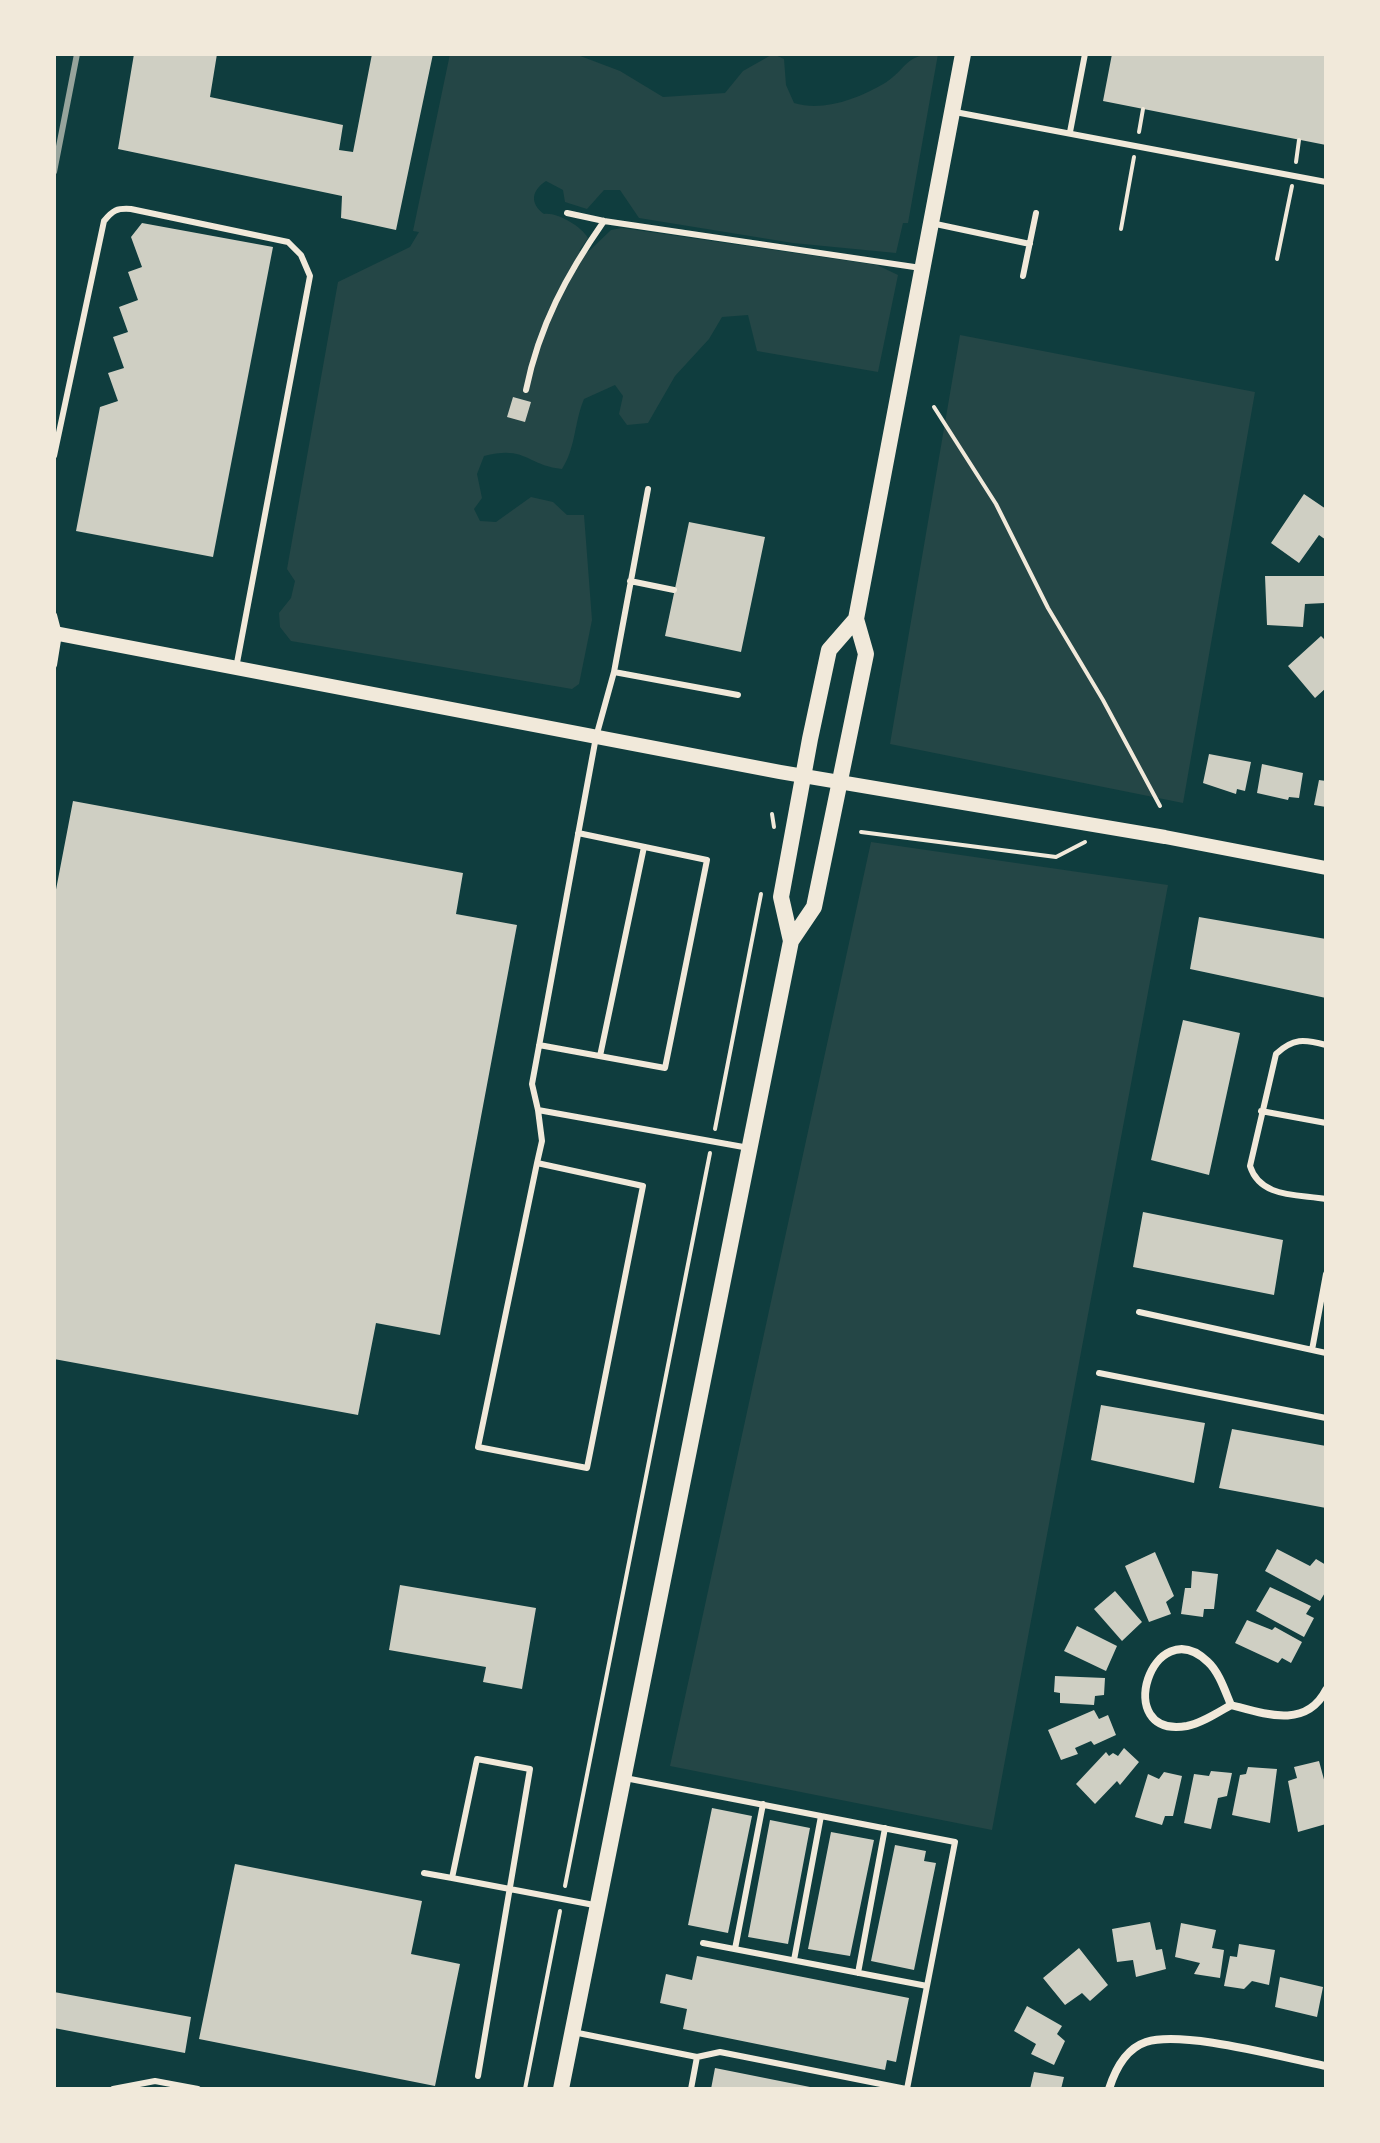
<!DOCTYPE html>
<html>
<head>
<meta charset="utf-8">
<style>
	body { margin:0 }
	#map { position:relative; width:1380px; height:2143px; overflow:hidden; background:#0f3d3e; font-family:"IBM Plex Sans",sans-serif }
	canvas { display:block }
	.frame { position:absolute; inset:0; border:56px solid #f1e9da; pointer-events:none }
</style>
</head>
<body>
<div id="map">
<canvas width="1380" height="2143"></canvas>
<div class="frame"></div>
</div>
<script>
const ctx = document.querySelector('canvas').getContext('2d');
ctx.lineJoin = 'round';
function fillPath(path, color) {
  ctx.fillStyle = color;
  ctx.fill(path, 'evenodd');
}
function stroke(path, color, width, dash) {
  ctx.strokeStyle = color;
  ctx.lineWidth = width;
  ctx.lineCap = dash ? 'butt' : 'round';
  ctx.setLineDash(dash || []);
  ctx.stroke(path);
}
const green = new Path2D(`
	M450,54H575L620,71L663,97L725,93L743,71L773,54L784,59L786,85L794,103C823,112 858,99 885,83C908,68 904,54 938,54L908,223H903L896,253L793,243L639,218L620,190H604L587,209L565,202L563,190L546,181C532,190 529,203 544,214C557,212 581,226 588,238L579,251L588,252L611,230L622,228L877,265L898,275L878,372L757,351L748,315L722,317L709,339L675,376L648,423L627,425L619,414L623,396L615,385L584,399C574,423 576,447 562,469C526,465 526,445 484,456L477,474L482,498L474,509L480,521L496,522L531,497L553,502L567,515H584L592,620L579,684L572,689L291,641L280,627L279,613L291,598L295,581L287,569L338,282L410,247L419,232L413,231Z
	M960,335L1255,392L1183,803L890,744Z
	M871,842L1168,885L992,1830L670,1766Z`);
const building = new Path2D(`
	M134,54H217L210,97L343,125L339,150L353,152L372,54H433L396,230L341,218L342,196L118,149Z
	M1112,54H1326V145L1103,101Z
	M142,223L273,247L213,557L76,531L100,407L118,401L108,373L124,368L113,337L128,332L119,307L138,300L128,272L142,267L131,237Z
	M513,397L531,402L525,422L507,417Z
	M1304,494L1326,509V540L1319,535L1299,563L1271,543Z
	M689,522L765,537L741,652L665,636Z
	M1265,576H1325V603L1305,604L1303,627L1267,625Z
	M1321,636L1326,641V688L1315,698L1288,666Z
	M1209,754L1251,762L1245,791L1237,789L1236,794L1203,783Z
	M1262,764L1303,773L1299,798L1289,797L1288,800L1257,793Z
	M1319,780L1326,781V807L1314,805Z
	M73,801L463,873L456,914L517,925L440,1335L376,1323L358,1415L54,1359V900Z
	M1199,917L1326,939V998L1190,969Z
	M1183,1020L1240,1033L1209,1175L1151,1160Z
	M1143,1212L1283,1240L1274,1295L1133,1267Z
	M1101,1405L1205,1423L1194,1483L1091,1460Z
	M1232,1429L1326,1446V1508L1219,1488Z
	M1277,1549L1310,1566L1316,1559L1326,1565V1591L1320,1601L1265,1571Z
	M1155,1552L1174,1596L1166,1602L1171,1614L1149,1622L1125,1566Z
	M1192,1571L1218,1574L1214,1609H1204L1203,1617L1181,1614L1185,1588H1191Z
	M400,1585L536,1608L522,1689L483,1682L486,1667L389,1650Z
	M1270,1587L1311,1606L1306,1614L1314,1618L1304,1637L1256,1611Z
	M1115,1591L1142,1622L1122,1641L1094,1609Z
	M1247,1620L1272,1630L1275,1627L1302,1642L1291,1663L1282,1658L1278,1663L1235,1643Z
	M1077,1626L1117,1646L1106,1671L1064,1651Z
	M1055,1676L1105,1678L1104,1695L1095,1696L1094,1705L1060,1703V1693L1054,1692Z
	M1094,1710L1099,1719L1108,1715L1116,1735L1094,1745L1091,1741L1075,1748L1078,1754L1061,1760L1048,1730Z
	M1124,1748L1139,1762L1120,1785L1117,1781L1095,1804L1076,1784L1106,1752L1109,1756L1113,1753L1118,1756Z
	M1319,1761L1326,1787V1824L1298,1832L1288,1781L1297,1778L1294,1767Z
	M1248,1767L1277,1769L1270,1823L1232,1815L1240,1775L1246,1774Z
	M1211,1771L1232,1773L1227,1796L1218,1798L1211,1829L1184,1823L1194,1774L1209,1776Z
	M1164,1772L1182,1776L1173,1816H1165L1162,1825L1135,1817L1148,1774L1159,1779Z
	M712,1808L752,1816L728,1933L688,1925Z
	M770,1820L810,1828L788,1944L748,1937Z
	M831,1832L874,1840L850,1956L808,1949Z
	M895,1845L926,1851L924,1861L936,1863L914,1970L871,1961Z
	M235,1864L422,1901L411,1954L460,1964L435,2086L199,2039Z
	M1150,1922L1156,1950L1162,1949L1166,1969L1136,1977L1133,1960L1117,1962L1112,1929Z
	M1181,1923L1216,1930L1212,1948L1224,1950L1220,1978L1194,1974L1200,1963L1175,1957Z
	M1239,1944L1275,1950L1269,1985L1252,1981L1244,1989L1224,1986L1230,1956L1237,1957Z
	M1079,1948L1108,1985L1090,2001L1082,1993L1065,2005L1043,1978Z
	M697,1956L909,1998L896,2062L887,2060L885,2070L683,2029L687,2009L660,2003L666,1974L692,1980Z
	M1280,1977L1323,1987L1317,2017L1275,2007Z
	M54,1992L191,2017L185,2053L54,2028Z
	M1027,2006L1062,2026L1057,2034L1065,2041L1054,2065L1031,2054L1036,2044L1014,2031Z
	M715,2068L815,2088V2089H711Z
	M1034,2072L1064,2077L1061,2089H1030Z`);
const path = new Path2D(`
	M1139,132L1143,109
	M1296,162L1299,140
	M1121,229L1134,157
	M1277,259L1292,186
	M934,407L996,504L1048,608L1103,700L1160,806
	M772,814L774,827
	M861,832L1056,857L1085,842
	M715,1129L761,894
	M565,1886L710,1153
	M525,2089L560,1911`);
const service = new Path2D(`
	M955,112L1326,182
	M1070,132L1085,54
	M567,213L604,221L921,268
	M931,223L1030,244
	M1023,276L1036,213
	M526,390C539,326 567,274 604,221
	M54,456L104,221C113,210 117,208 131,209L288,242L301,255L310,276L236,668
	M648,489L614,672L596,737L532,1084L538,1110L749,1148
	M630,581L674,590
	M54,615L59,634L54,665
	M614,672L738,695
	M539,1045L665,1068L707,860L578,833
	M1326,1045C1304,1039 1293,1038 1276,1054L1250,1166C1260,1198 1297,1194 1326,1199
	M600,1056L644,847
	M1261,1111L1326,1123
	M537,1163L643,1186L587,1468L478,1447L537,1163L542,1141L538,1110
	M1139,1312L1326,1353
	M1312,1350L1326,1274
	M1099,1373L1326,1418
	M625,1778L955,1842L907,2089
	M424,1873L452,1878
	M703,1943L927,1986
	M735,1949L763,1804
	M794,1960L821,1816
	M858,1973L885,1828
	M573,2032L697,2057L720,2052L906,2089
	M478,2076L530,1769L477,1759L452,1878L594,1905
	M113,2089L155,2081L198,2089
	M691,2089L697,2057`);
const minor = new Path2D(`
	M1231,1705C1225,1691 1219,1672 1208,1662C1153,1609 1110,1739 1187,1726C1202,1723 1217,1713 1231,1705C1265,1714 1306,1729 1326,1690
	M1109,2089C1115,2070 1125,2049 1146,2042C1184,2030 1284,2058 1326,2066`);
const tertiary = new Path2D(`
	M54,633L780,772L1165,837L1326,868`);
const secondary = new Path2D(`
	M791,941L781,897L810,739L829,650L856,619
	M561,2089L791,941L814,907L866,654L856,619L963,54`);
const rail = new Path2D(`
	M54,172L77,54`);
fillPath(green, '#244646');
fillPath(building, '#cfcfc3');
stroke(path, '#f1e9da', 4);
stroke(service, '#f1e9da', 6);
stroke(minor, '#f1e9da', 8);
stroke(tertiary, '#f1e9da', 14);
stroke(secondary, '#f1e9da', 16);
stroke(rail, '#97a49c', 6);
</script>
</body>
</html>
